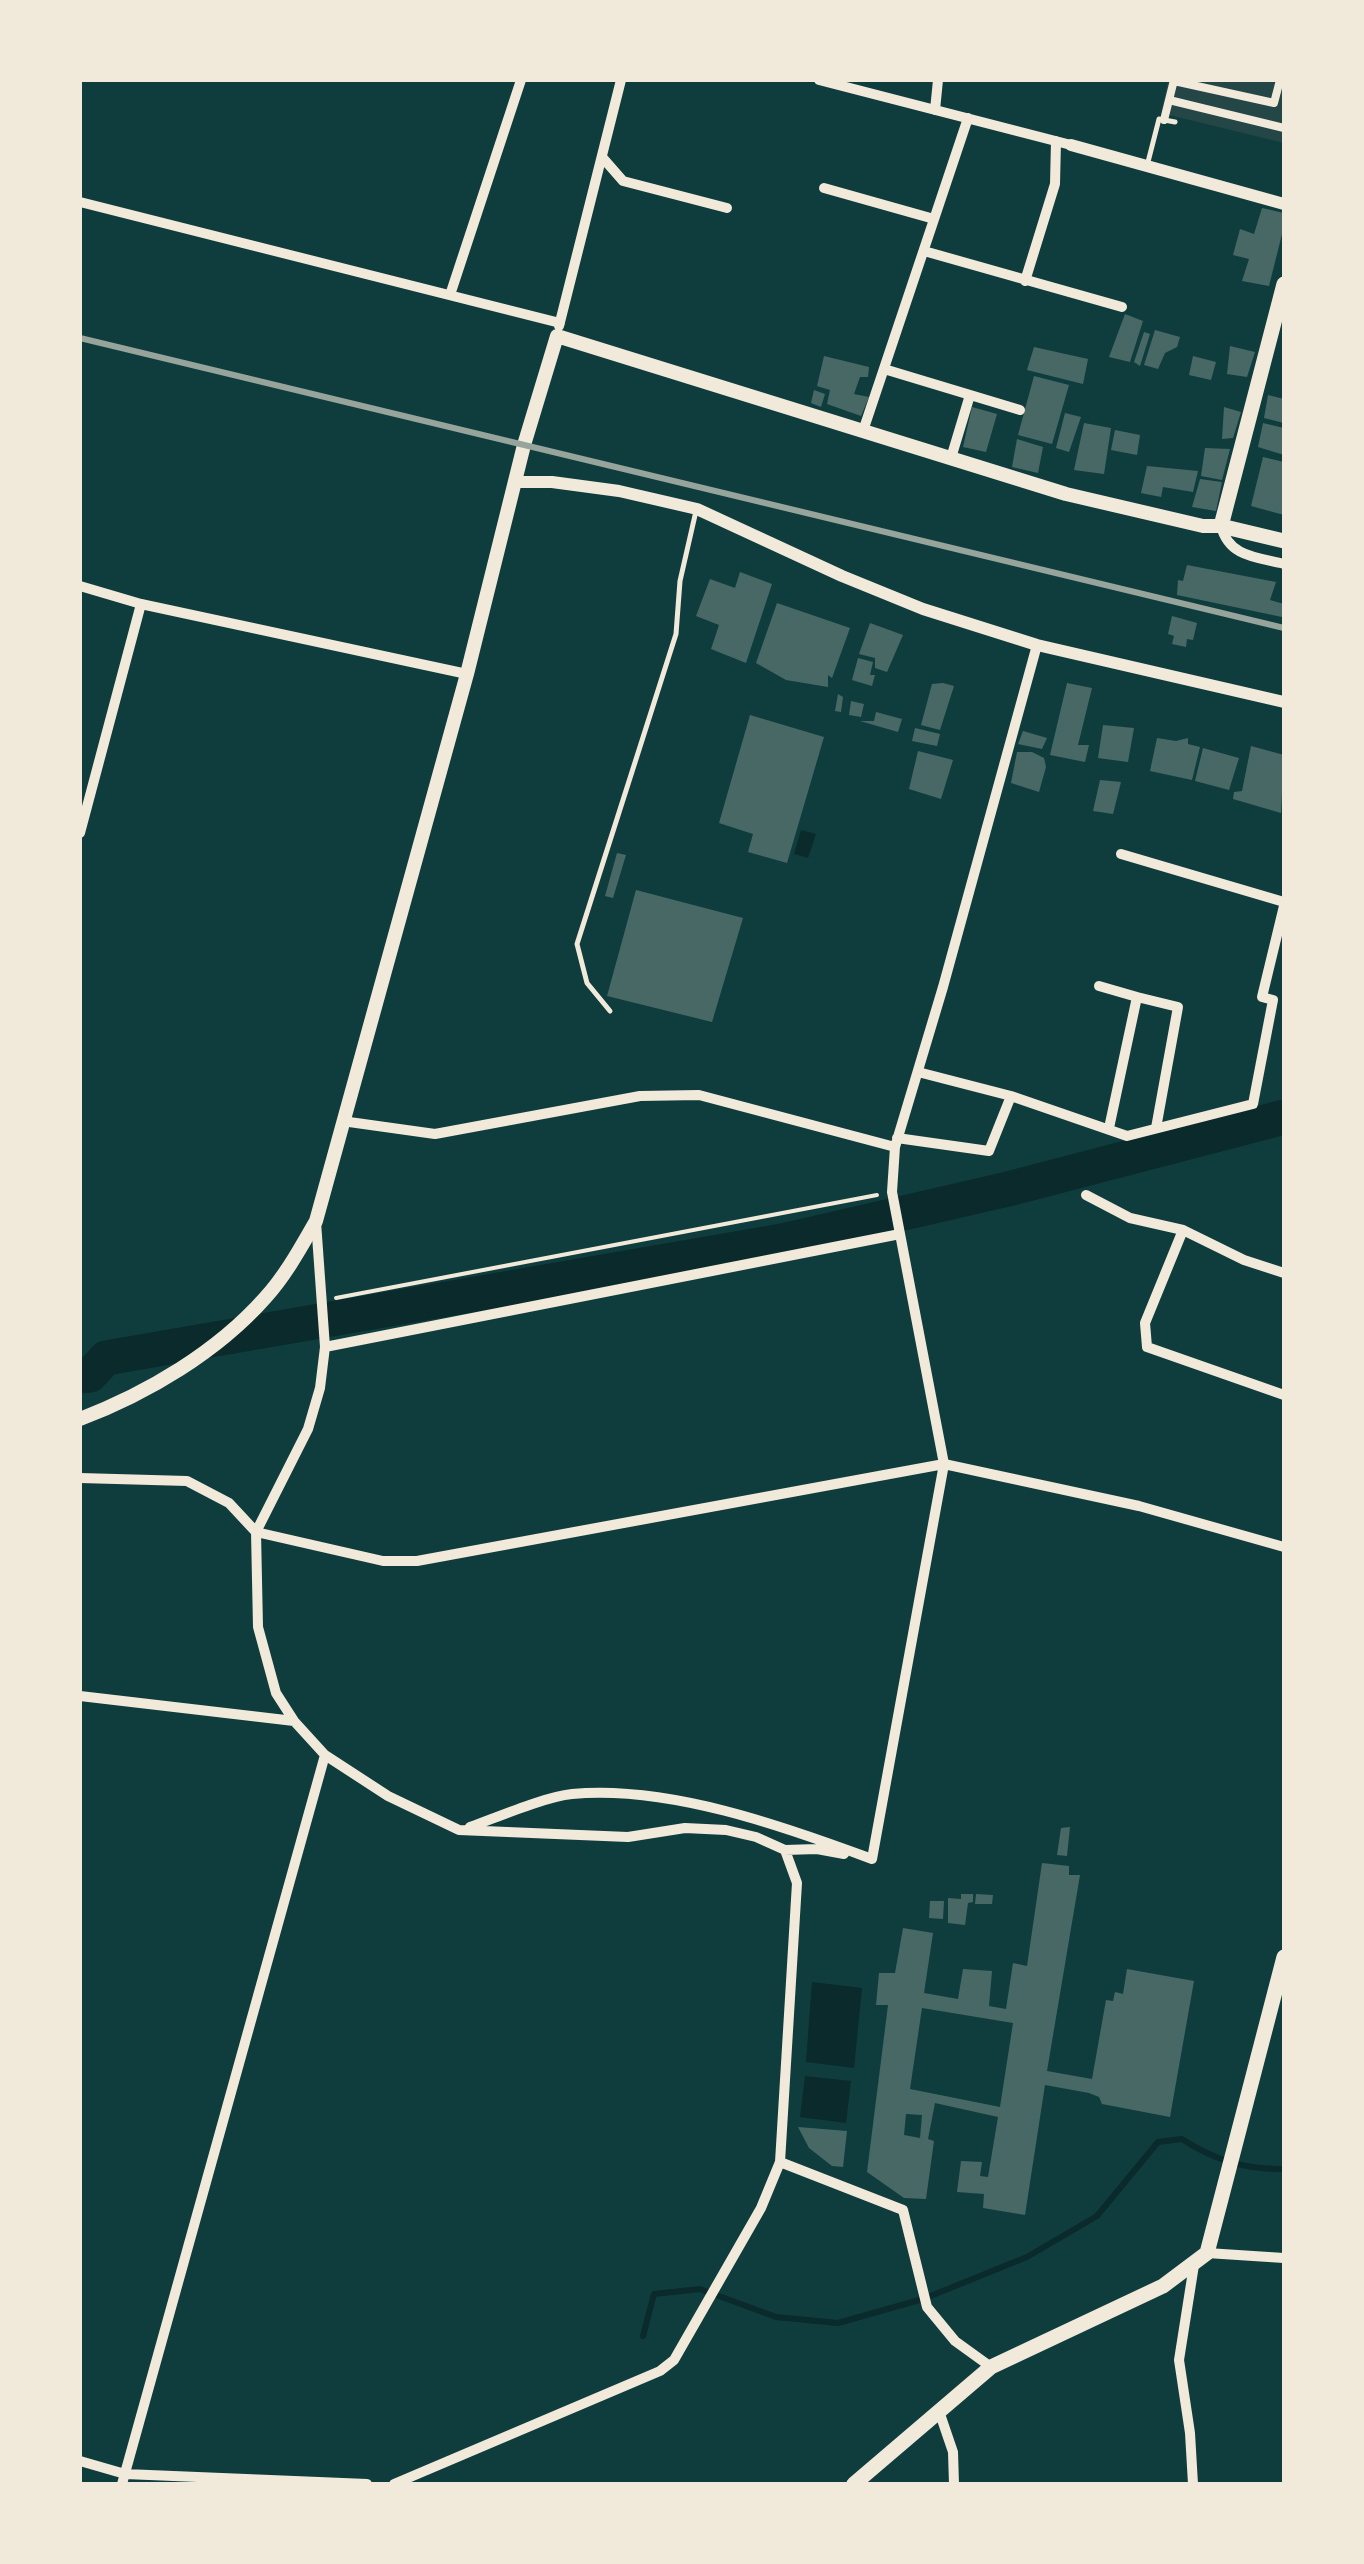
<!DOCTYPE html>
<html>
<head>
<meta charset="utf-8">
<style>
	body { margin:0 }
	#map { position:relative; width:1364px; height:2564px; overflow:hidden; background:#0f3d3e; font-family:"PT Sans Narrow",sans-serif }
	canvas { display:block }
	.frame { position:absolute; inset:0; border:82px solid #f1e9da; pointer-events:none }
</style>
</head>
<body>
<div id="map">
<canvas width="1364" height="2564"></canvas>
<div class="frame"></div>
</div>
<script>
const ctx = document.querySelector('canvas').getContext('2d');
ctx.lineJoin = 'round';
function fillPath(path, color) {
  ctx.fillStyle = color;
  ctx.fill(path, 'evenodd');
}
function stroke(path, color, width, dash) {
  ctx.strokeStyle = color;
  ctx.lineWidth = width;
  ctx.lineCap = dash ? 'butt' : 'round';
  ctx.setLineDash(dash || []);
  ctx.stroke(path);
}
const green = new Path2D(`
	M1165,80H1284V143L1161,113L1168,81Z`);
const water = new Path2D(`
	M801,830L816,834L808,858L794,854Z
	M812,1982L862,1988L854,2068L806,2062Z
	M805,2076L851,2081L846,2123L800,2117Z`);
const stream = new Path2D(`
	M643,2336L654,2294L700,2289L776,2317L838,2323L923,2299L1027,2257L1097,2216L1158,2142L1182,2139C1212,2159 1247,2170 1284,2169`);
const river = new Path2D(`
	M80,1376L90,1375L106,1358L782,1241L1008,1189L1284,1117`);
const building = new Path2D(`
	M1262,208L1284,213V226L1269,286L1242,281L1249,259L1233,255L1240,229L1254,234Z
	M1125,314L1143,321L1130,362L1109,357Z
	M1155,330L1180,337L1177,347L1165,353L1158,369L1144,365Z
	M1144,332L1150,334L1140,366L1134,362Z
	M1230,346L1255,352L1247,377L1227,374Z
	M1034,347L1088,359L1083,384L1027,370Z
	M824,356L869,367L868,377H860L854,394L869,397L861,416L827,404L830,390L817,386Z
	M1193,356L1216,362L1211,380L1189,375Z
	M1034,376L1069,385L1052,444L1018,435Z
	M814,390L825,394L821,407L811,403Z
	M1268,395L1284,399V423L1264,418Z
	M972,407L997,414L986,452L963,447Z
	M1224,407L1241,412L1233,438L1222,439Z
	M1065,413L1081,417L1069,452L1056,448Z
	M1084,423L1111,428L1104,474L1074,470Z
	M1263,423L1284,428V455L1258,447Z
	M1115,430L1140,435L1137,455L1111,450Z
	M1017,439L1043,447L1038,473L1012,467Z
	M1205,448L1230,449L1222,480L1201,476Z
	M1263,457L1284,462V515L1251,506Z
	M1147,466L1198,471L1193,492L1163,487L1161,497L1141,493Z
	M1200,479L1222,482L1216,511L1192,507Z
	M1187,565L1276,582L1270,600L1284,604L1282,617L1177,595L1178,580L1183,581Z
	M740,572L772,584L746,663L711,649L719,625L696,616L710,579L735,588Z
	M777,603L850,628L832,678L828,675V687L786,680L756,663Z
	M1172,616L1197,623L1193,640L1187,639L1186,647L1172,644L1174,636L1168,634Z
	M870,623L903,635L887,672L875,668V658L859,654Z
	M858,658L873,662L870,675H875L872,686L852,680Z
	M943,683L954,686L940,730L921,725L932,684Z
	M1067,683L1092,688L1078,745H1089L1085,762L1050,755Z
	M838,694L843,697L841,712L835,711Z
	M851,701L864,704L861,717L849,715Z
	M876,712L902,719L898,732L860,721H874Z
	M750,715L824,737L787,863L748,852L753,834L719,823Z
	M1103,725L1134,728L1128,762L1098,758Z
	M915,728L940,734L937,746L912,741Z
	M1023,731L1047,738L1042,749L1018,744Z
	M1157,738L1176,741L1188,738V744L1200,747L1192,780L1150,771Z
	M1251,746L1284,755L1281,813L1233,799L1234,792L1242,791Z
	M1203,748L1239,758L1229,790L1195,781Z
	M918,751L953,760L941,799L909,789Z
	M1017,752H1032L1044,758L1046,767L1039,792L1011,783Z
	M1100,780L1121,782L1113,814L1093,811Z
	M617,853L626,855L613,898L605,896Z
	M636,890L743,918L712,1022L607,996Z
	M1070,1827L1067,1856L1057,1855L1061,1828Z
	M1042,1863L1069,1866V1875H1080L1047,2071L1092,2079L1106,2000L1113,2001L1115,1992L1123,1994L1127,1969L1194,1981L1170,2117L1102,2104L1099,2097L1089,2093L1045,2085L1025,2215L983,2208L984,2194L957,2192L961,2161L982,2162L980,2176L988,2177L998,2117L935,2103L928,2139L934,2141L926,2199L904,2198L867,2172L888,2005H876L879,1973H895L903,1928L933,1933L924,1993L958,1999L963,1969L992,1971L989,2006L1006,2009L1013,1963L1027,1966ZM922,2008L1013,2023L1000,2107L910,2089ZM906,2114L922,2115L920,2138L904,2135Z
	M961,1894H973V1902L968,1903L965,1925L948,1923V1898L961,1899Z
	M976,1894L993,1895L992,1904H975Z
	M930,1901H944L943,1919L929,1918Z
	M798,2127L847,2131L843,2167L832,2166L809,2148Z`);
const path = new Path2D(`
	M336,1298L877,1195`);
const service = new Path2D(`
	M1148,162L1159,119L1175,122
	M610,1011L587,983L577,944L676,634L680,581L696,511`);
const pedestrian = new Path2D(`
	M1174,81L1274,103L1280,80
	M1169,100L1284,128
	M1164,120L1174,80`);
const minor = new Path2D(`
	M819,80L1071,145
	M935,110L938,80
	M602,157L623,181L727,208
	M824,188L934,219
	M80,202L560,323
	M924,251L1122,307
	M1025,281L1055,184L1056,141
	M450,295L521,80
	M559,326L621,80
	M884,369L1020,410
	M863,431L968,118
	M951,458L970,395
	M1221,526C1229,557 1256,557 1284,564
	M80,586L141,604L467,674
	M80,833L141,604
	M1121,854L1284,902
	M1099,986L1137,997
	M918,1072L1011,1096L1127,1136L1253,1104L1273,1000L1262,997L1284,906
	M342,1121L435,1134L640,1096L699,1095L895,1147
	M1109,1128L1137,997L1178,1007L1156,1128
	M897,1138L989,1151L1011,1096
	M1086,1195L1130,1218L1183,1230
	M316,1222L325,1347L320,1388L308,1429L256,1532L258,1627L276,1693L294,1721L325,1755L388,1796L459,1830L628,1837L685,1828L726,1830L756,1837L785,1850L797,1883L780,2162L761,2208L674,2360L660,2371L394,2484
	M1284,1273L1244,1260L1183,1230L1145,1323L1147,1347L1284,1395
	M325,1347L900,1234
	M80,1478L187,1481L229,1503L256,1532L383,1561H417L944,1464L1139,1506L1284,1547
	M80,1696L294,1721
	M470,1827C498,1817 544,1797 572,1794C668,1785 783,1826 872,1859L944,1464L892,1192L895,1147L943,987L1037,645
	M785,1850L817,1849L844,1854
	M780,2162L903,2210L927,2307L955,2341L991,2367
	M1207,2253L1284,2258
	M939,2411L953,2452L954,2484
	M80,2461L125,2474L367,2484
	M122,2484L325,1755
	M1193,2484L1190,2433L1179,2360L1194,2265`);
const tertiary = new Path2D(`
	M1071,145L1284,204
	M516,482H552L619,491L697,509L842,576L923,609L1037,645L1284,702`);
const secondary = new Path2D(`
	M80,1419C148,1393 217,1352 265,1298C286,1275 301,1247 316,1221L467,674L524,445L557,336L1066,494L1203,526H1221`);
const primary = new Path2D(`
	M1284,284L1221,526L1284,541
	M854,2484L991,2367L1163,2286L1207,2253L1284,1957`);
const rail = new Path2D(`
	M80,338L1284,628`);
fillPath(green, '#244646');
fillPath(water, '#0a2a2b');
stroke(stream, '#0a2a2b', 6);
stroke(river, '#0a2a2b', 35);
fillPath(building, '#486865');
stroke(path, '#f1e9da', 4);
stroke(service, '#f1e9da', 5);
stroke(pedestrian, '#f1e9da', 8);
stroke(minor, '#f1e9da', 10);
stroke(tertiary, '#f1e9da', 12);
stroke(secondary, '#f1e9da', 14);
stroke(primary, '#f1e9da', 15);
stroke(rail, '#97a49c', 6);
</script>
</body>
</html>
